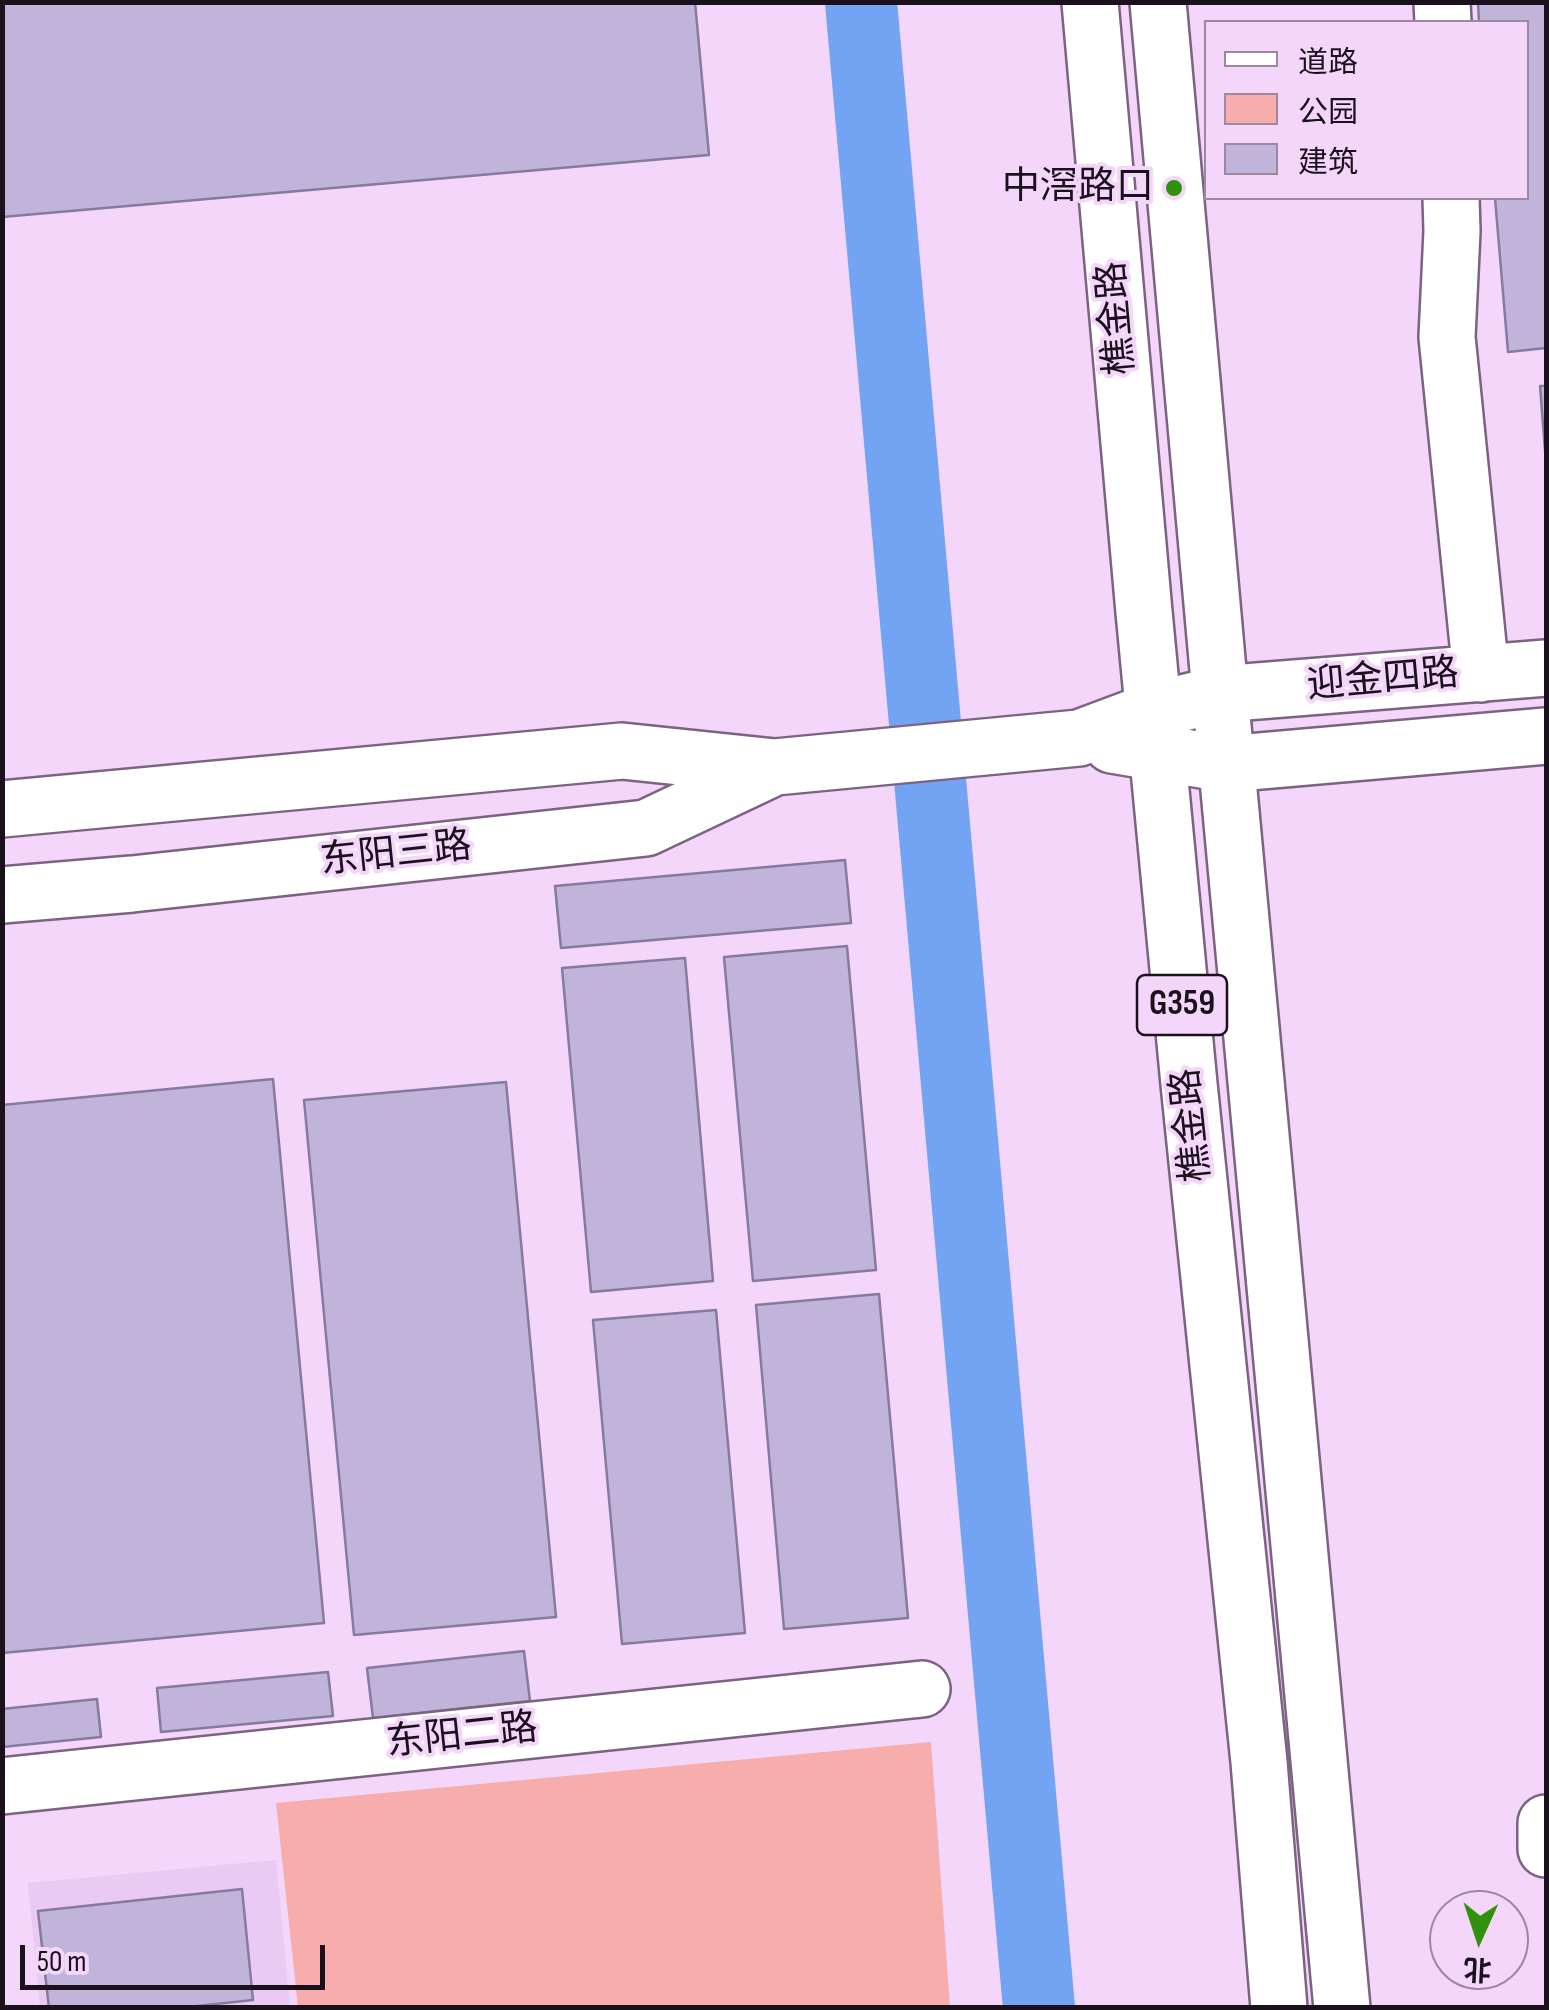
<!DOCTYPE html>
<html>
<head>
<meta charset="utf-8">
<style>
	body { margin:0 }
	#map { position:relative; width:1549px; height:2010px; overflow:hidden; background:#f3d6f9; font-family:"Sofia Sans Condensed","Noto Sans SC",sans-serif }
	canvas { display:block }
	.frame { position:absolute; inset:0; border:5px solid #1b111d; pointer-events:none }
	.legend { position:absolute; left:1204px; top:20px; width:325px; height:180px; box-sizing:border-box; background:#f3d6f9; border:2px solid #9d87a1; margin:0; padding:12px 18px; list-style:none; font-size:30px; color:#1b111d }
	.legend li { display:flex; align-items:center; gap:20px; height:50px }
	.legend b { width:50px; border:2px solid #9d87a1 }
	.north { position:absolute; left:1429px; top:1890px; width:100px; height:100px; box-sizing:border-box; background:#f3d6f9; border:2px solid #9d87a1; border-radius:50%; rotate:183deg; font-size:28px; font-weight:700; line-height:40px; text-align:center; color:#1b111d }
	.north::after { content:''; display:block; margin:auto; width:35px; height:45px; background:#31910b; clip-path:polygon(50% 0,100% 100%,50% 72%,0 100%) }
	.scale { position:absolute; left:20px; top:1945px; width:305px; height:45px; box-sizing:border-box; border:5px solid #1b111d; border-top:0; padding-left:12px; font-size:30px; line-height:35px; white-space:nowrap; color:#1b111d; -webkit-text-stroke:8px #f3d6f9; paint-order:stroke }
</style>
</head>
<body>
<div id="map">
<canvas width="1549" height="2010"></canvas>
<div class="frame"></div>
<ul class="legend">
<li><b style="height:12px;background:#fff"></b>道路</li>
<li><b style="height:28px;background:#f7adac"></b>公园</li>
<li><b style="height:28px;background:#c1b4db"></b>建筑</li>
</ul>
<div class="north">北</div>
<div class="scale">50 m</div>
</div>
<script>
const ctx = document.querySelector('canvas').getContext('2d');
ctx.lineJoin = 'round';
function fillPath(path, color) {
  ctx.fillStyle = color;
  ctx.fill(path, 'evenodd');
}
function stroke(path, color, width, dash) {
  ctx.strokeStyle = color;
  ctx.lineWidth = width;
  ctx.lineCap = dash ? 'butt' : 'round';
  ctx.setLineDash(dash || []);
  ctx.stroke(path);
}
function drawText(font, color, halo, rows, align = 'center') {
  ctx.font = font + ' "Sofia Sans Condensed","Noto Sans SC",sans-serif';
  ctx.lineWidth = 8;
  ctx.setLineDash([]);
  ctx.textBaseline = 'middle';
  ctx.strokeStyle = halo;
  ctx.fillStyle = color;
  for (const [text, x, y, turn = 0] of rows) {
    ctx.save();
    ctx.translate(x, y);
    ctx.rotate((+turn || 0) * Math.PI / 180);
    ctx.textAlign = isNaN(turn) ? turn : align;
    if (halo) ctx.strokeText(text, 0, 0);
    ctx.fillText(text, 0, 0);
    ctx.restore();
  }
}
const built = new Path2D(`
	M276,1860L290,2007H40L28,1883Z`);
const green = new Path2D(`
	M931,1742L950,2007H298L276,1803Z`);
const river = new Path2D(`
	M861,2L1039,2008`);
const building = new Path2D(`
	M2,2H695L709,155L2,217Z
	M1478,2H1546V348L1508,352L1495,198H1526V22H1479Z
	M1540,386H1546V463Z
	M845,860L851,923L561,948L555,886Z
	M847,946L876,1270L753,1281L724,957Z
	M685,958L713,1281L591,1292L562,968Z
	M273,1079L324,1623L2,1653V1105Z
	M506,1082L556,1617L354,1635L304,1100Z
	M879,1294L908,1618L784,1629L756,1305Z
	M716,1310L745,1633L622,1644L593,1320Z
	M524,1651L530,1701L373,1718L367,1668Z
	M328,1672L333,1716L161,1732L157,1688Z
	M97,1699L101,1737L2,1747V1709Z
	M242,1889L253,2000L179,2008H49L38,1911Z`);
const minor = new Path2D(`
	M1442,2L1443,22
	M1451,198L1452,231L1447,337L1481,674
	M1112,745L1226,764L1546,736
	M2,809L622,751L775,767L1079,738L1154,710L1220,694L1546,668
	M2,895L132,884L646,828L775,767
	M2,1786L922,1689
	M1546,1823V1849`);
const highway = new Path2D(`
	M1090,2L1144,612L1189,1084L1259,1762L1279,2008
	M1158,2C1216,671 1281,1339 1342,2008`);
const markers = [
	[1174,188,10,"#31910b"]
];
const shields = [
	[1182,1005,90]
];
const shieldNames = [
	["G359",1182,1005]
];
const poiNames = [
	["中滘路口",1154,188]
];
const streetNames = [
	["樵金路",1118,318,-95],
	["迎金四路",1383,681,-5],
	["东阳三路",396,855,-6],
	["樵金路",1193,1125,-96],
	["东阳二路",462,1737,-6]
];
fillPath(built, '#eac9f2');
fillPath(green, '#f7adac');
stroke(river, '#73a4f4', 72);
fillPath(building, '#c1b4db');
stroke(building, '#867a9e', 2.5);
stroke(minor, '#7b6381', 60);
stroke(highway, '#7b6381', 60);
stroke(minor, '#fff', 55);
stroke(highway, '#fff', 55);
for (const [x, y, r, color] of markers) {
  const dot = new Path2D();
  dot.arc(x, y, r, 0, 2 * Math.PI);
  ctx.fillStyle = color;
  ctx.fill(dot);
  stroke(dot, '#f3d6f9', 4);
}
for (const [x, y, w] of shields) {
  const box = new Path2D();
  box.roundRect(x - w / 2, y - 30, w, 60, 8);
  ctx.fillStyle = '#f3d6f9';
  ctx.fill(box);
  stroke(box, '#1b111d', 2.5);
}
drawText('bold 35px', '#1b111d', null, shieldNames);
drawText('38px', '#1b111d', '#f3d6f9', poiNames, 'right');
drawText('38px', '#1b111d', '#f3d6f9', streetNames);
</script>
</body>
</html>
